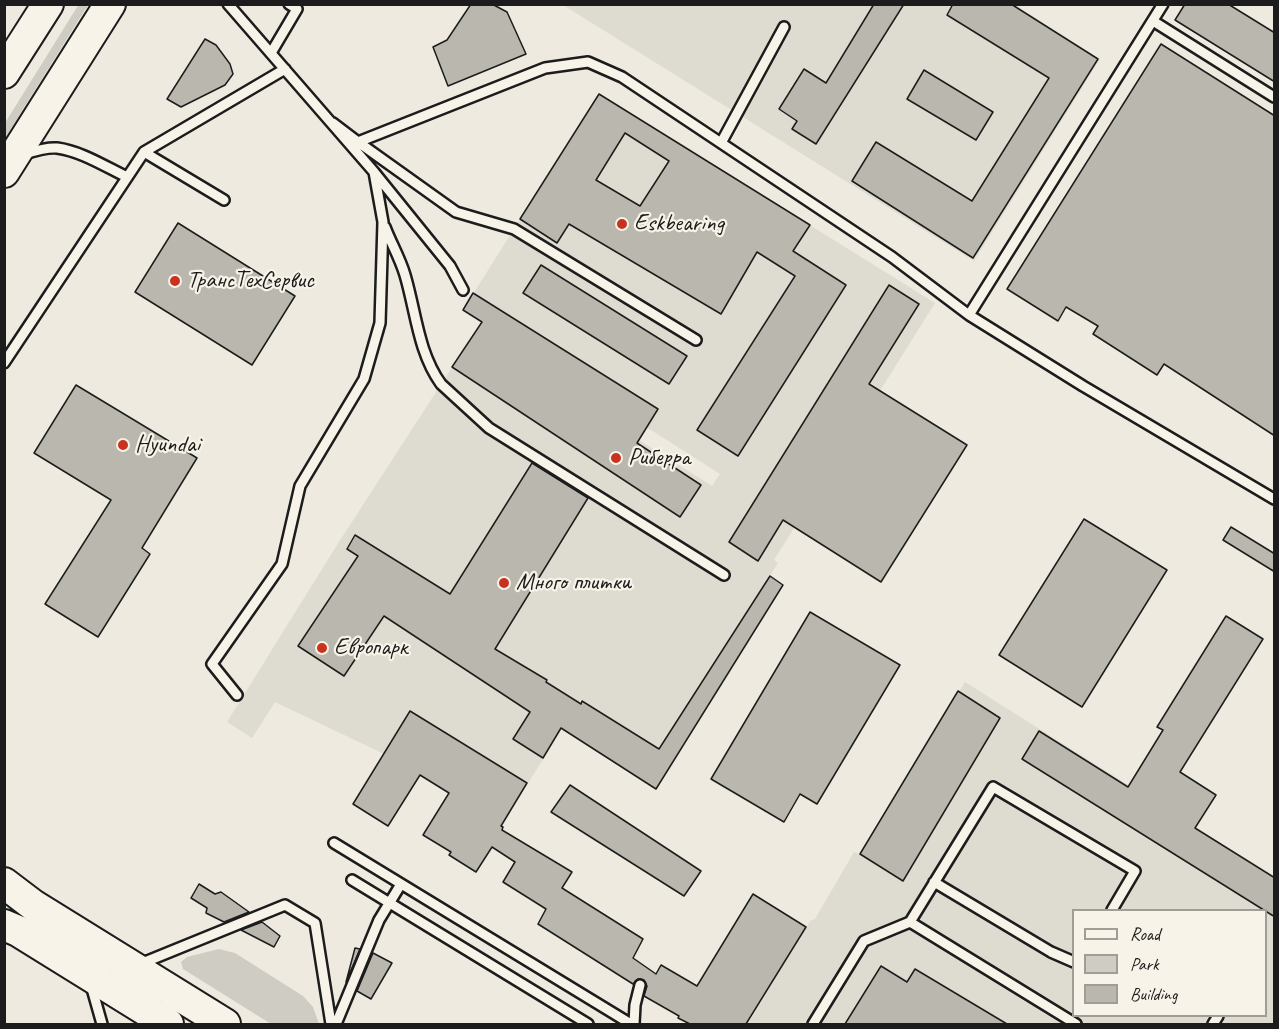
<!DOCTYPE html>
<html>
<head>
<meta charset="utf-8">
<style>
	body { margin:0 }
	#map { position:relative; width:1279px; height:1029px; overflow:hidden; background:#eeeae0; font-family:Caveat,sans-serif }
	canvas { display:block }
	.frame { position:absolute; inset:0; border:6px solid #1c1c1c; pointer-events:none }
	.legend { position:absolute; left:1072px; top:909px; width:195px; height:108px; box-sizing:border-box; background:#f7f3e8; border:2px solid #9f9d96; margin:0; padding:8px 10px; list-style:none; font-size:18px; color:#1c1c1c }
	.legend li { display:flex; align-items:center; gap:12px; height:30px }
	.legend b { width:30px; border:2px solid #9f9d96 }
</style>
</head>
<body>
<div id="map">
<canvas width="1279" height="1029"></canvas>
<div class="frame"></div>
<ul class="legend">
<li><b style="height:8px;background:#f7f3e8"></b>Road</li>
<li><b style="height:16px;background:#cfccc3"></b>Park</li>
<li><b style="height:16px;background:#bab7af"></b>Building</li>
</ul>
</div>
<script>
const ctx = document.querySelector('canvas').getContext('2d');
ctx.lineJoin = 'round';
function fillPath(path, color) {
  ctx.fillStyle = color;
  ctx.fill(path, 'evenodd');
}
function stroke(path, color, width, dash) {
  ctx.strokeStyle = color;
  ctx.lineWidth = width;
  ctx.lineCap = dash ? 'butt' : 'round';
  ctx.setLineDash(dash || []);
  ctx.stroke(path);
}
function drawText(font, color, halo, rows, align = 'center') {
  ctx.font = font + ' Caveat,sans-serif';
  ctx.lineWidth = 4.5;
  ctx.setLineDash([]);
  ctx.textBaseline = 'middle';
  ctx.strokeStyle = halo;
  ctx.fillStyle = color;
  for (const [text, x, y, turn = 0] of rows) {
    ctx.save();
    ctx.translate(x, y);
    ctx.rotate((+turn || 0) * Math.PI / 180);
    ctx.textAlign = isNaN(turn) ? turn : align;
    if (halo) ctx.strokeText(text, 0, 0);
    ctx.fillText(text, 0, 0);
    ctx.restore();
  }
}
const built = new Path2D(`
	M563,5H1014L1100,59L974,261Z
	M599,94L935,303L774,560L778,563L659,749L581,699L501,826L384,754L275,702L252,738L227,722L337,545L473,335L712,486L720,474L463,310Z
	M965,682L1274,877V1024H748L810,921L815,919L854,852L860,854ZM1074,910H1266V1016H1074Z`);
const green = new Path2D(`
	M79,4L88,5L5,138V123Z
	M219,949L235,953L303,996L313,1007L319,1024H271L183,969L181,962L187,957Z`);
const building = new Path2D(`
	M471,4H492L507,12L526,54L448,86L433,47L447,40Z
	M874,4H904L816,144L792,129L797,121L779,109L804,69L826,83Z
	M953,4H1011L1098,59L973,258L852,181L876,142L972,201L1049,78L947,15Z
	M1185,4H1228L1275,33V82L1175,20Z
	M205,39L216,45L230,64L233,74L225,85L181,107L167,99Z
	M1161,44L1275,116V436L1164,364L1157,375L1093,334L1098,326L1066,307L1058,321L1007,289Z
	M924,70L993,112L976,140L907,99Z
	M599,94L810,225L793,251L846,285L738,456L697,430L795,276L757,252L721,314L569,224L557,243L520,219ZM625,133L669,161L640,206L596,180Z
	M178,223L295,296L252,365L135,292Z
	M541,265L687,356L669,384L523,293Z
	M889,285L919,304L869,384L967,445L881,582L783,520L758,561L729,542Z
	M473,293L658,409L637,443L701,485L680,517L452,367L482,322L463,310Z
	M76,385L197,458L142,548L150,554L98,637L45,604L111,500L34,453Z
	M532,463L588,498L495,649L547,680L546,682L581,704L582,701L659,749L770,576L783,585L656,789L561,728L543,758L513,739L530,712L384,616L344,676L298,646L358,556L347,549L355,535L450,594Z
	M1084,519L1167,570L1082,707L999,655Z
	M1231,527L1275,554V572L1223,540Z
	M810,612L900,665L817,804L800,794L784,822L711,779Z
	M1226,616L1263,639L1180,772L1216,795L1195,828L1275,878V917L1022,759L1039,731L1128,787L1163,730L1157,727Z
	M958,691L1000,718L903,881L860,854Z
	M410,711L527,783L501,826L503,827L502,830L572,872L562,888L643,939L633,958L656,974L661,965L697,986L753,894L806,927L746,1024H690L678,1018L679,1016L644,996L647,986L644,980L638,979L633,984L538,924L546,909L503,882L515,862L492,847L476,872L449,855L451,852L423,835L449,793L420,775L388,826L353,804Z
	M570,785L701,871L684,896L551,812Z
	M199,884L215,894L221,892L249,912L224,922L206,913L207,908L191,898Z
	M262,922L280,936L274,947L241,930Z
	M355,948L360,949L346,982Z
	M373,953L392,963L371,999L357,991Z
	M881,966L907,982L915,969L1007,1024H845Z`);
const lane = new Path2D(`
	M228,4L374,172L450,266L463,290
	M1153,21L1274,97
	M271,53L297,9L289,4
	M333,123L358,142L545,68L588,62L622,77L892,257L969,315L1083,386L1274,499
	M358,142L456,212L514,229L696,340
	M721,143L784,27
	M144,152L224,200
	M24,154C34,151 46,147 57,148C81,151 106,167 127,177
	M385,227C391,243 400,258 405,275C416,312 418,352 441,384L489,428L724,575
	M969,315L1163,4
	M4,363L144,152L285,69
	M237,695L212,664L282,564L300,486L364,379L380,323L383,222L374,172
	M334,843L631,1024
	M352,880L588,1024
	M934,882L1051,952L1074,962
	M910,922L993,787L1135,871L1112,910
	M140,964L285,905L315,923L331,1024
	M91,985L102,1024
	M336,1024L379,920L401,884
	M634,1024L635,1005L640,985
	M813,1024L864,941L910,922L1076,1024
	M1213,1024L1218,1016`);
const primary = new Path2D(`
	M4,73L48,4
	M4,172L110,4
	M4,883L33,905L225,1024
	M4,925L18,931L168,1024`);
const markers = [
	[622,224,6,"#c8321e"],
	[175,281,6,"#c8321e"],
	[123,445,6,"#c8321e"],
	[616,458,6,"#c8321e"],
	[504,583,6,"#c8321e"],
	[322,648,6,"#c8321e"]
];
const poiNames = [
	["Eskbearing",634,224],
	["ТрансТехСервис",187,281],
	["Hyundai",135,445],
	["Риберра",628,458],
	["Много плитки",516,583],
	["Европарк",334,648]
];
fillPath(built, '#dedbd1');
fillPath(green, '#cfccc3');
fillPath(building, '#bab7af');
stroke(building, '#1c1c1c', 1.5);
stroke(lane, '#1c1c1c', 14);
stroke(primary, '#1c1c1c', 34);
stroke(lane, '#f7f3e8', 9);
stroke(primary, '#f7f3e8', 30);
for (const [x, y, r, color] of markers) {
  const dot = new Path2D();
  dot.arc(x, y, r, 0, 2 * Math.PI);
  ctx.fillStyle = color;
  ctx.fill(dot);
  stroke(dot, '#f7f3e8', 2);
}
drawText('24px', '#1c1c1c', '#f7f3e8', poiNames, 'left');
</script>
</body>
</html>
